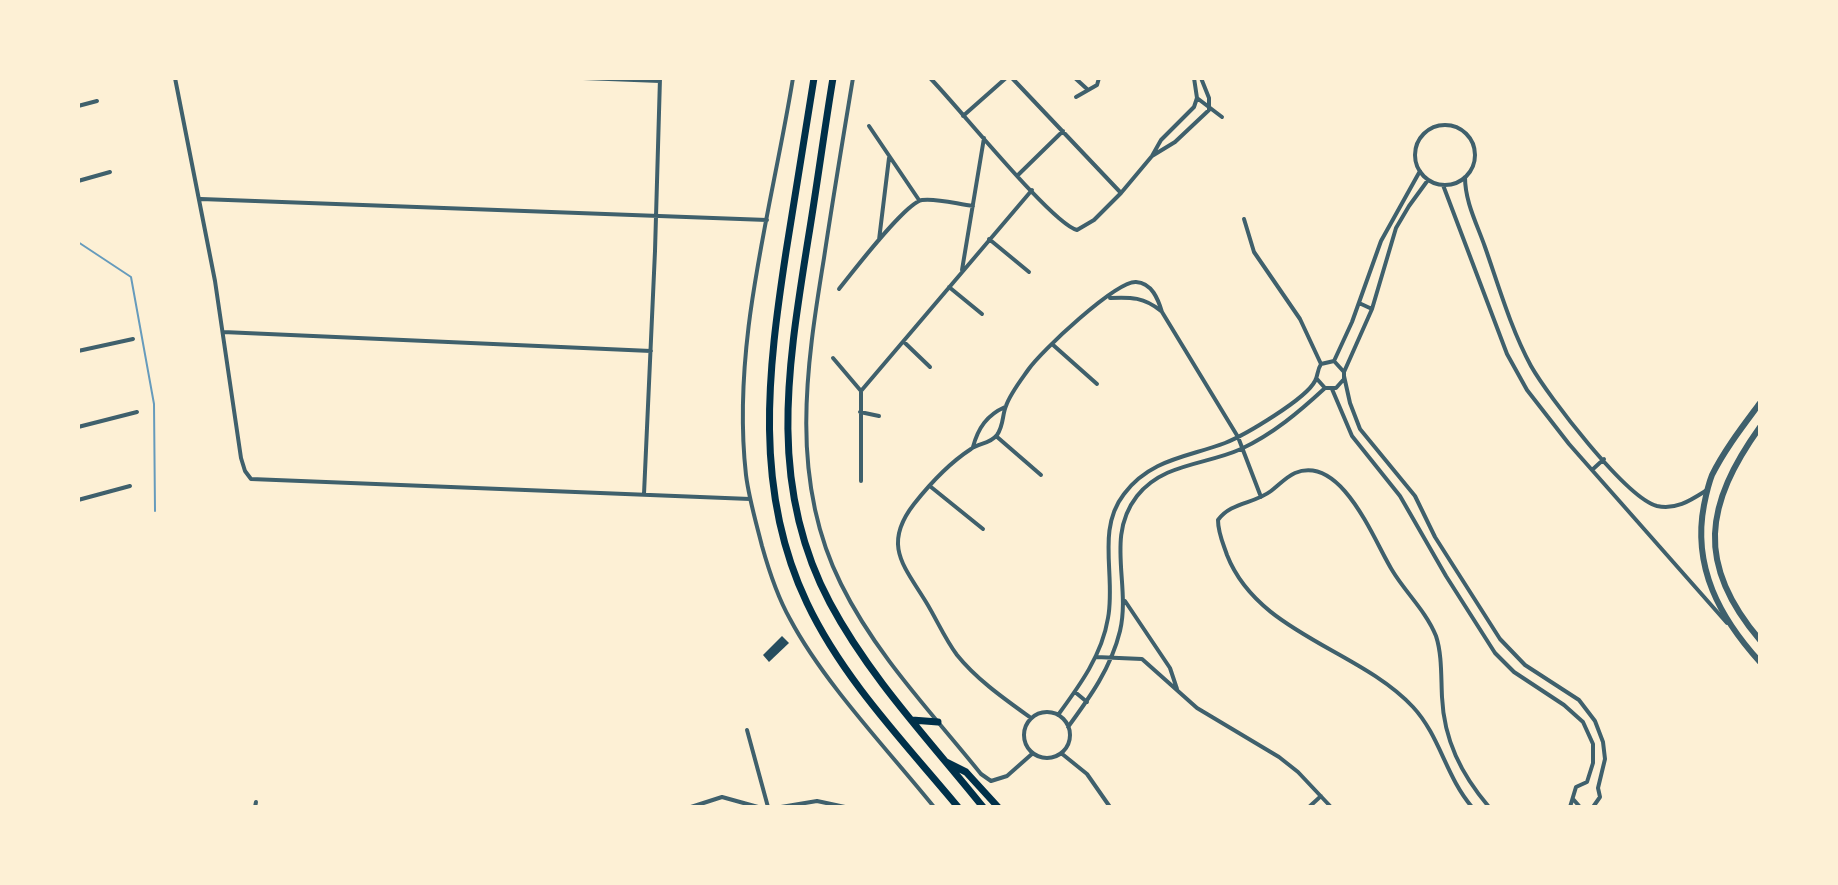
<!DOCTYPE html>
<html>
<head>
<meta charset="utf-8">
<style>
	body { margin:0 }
	#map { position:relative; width:1838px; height:885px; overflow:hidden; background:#fdf0d5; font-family:"IBM Plex Sans",sans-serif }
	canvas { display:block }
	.frame { position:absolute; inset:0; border:80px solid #fdf0d5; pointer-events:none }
</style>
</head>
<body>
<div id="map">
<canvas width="1838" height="885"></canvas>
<div class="frame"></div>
</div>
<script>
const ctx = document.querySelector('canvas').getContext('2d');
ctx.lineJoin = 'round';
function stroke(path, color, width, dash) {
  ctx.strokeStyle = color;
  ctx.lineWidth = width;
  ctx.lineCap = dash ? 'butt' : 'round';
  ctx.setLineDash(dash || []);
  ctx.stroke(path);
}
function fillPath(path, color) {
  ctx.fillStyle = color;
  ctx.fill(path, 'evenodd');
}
const stream = new Path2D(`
	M78,242L131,277L154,404L155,511`);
const building = new Path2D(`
	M782,636L789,643L769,662L763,655Z`);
const minor = new Path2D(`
	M175,78L215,281L241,458L245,471L251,479L750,499
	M583,78L660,81
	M793,78C772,208 731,342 746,475C749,499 756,522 762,546C769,571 777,596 790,619C824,683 888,750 934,807
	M853,78C843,138 833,198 824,258C806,368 789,480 841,584C876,655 932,713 981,774L991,781L1007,776L1033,753
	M930,78C956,104 1052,224 1077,230L1094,220L1121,193L1152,156L1161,140L1194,107L1197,98L1194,78
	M1012,78L1121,193
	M1075,78L1087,89
	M1076,97L1097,85L1099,78
	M1197,98L1222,117
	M78,106L97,101
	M963,116L1006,78
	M1415 155a30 30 0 1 1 60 0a30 30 0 1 1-60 0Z
	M869,126L919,200
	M1152,156L1175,142L1209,110V98L1201,78
	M1018,175L1063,131
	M1465,177C1465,202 1477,224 1485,247C1499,287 1511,329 1531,366C1548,396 1626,498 1657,506C1677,510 1691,500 1707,490
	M78,181L110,172
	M1443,185L1507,354L1527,390L1569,444L1727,623
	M201,199L767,220
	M1244,219L1254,252L1300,319L1321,364
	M989,239L1029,272
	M879,240L889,158
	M962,270L984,138
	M949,287L982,314
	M839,289C852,273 905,203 922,200C937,198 957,204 973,206
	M1110,298C1131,297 1144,297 1161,311
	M1359,303L1372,309
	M223,332L651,351
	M904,342L930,367
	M1052,344L1097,384
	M78,351L133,339
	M833,358L861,391V481
	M1334,361L1352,322L1381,241L1420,171
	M1334,361L1344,372
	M1344,376L1350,403L1360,429L1415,496L1435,537L1500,639L1525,665L1579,700L1595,721L1603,742L1605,759L1598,788L1600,797L1593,807
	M1317,379L1325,388H1336L1344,379V372L1372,309L1396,228L1409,206L1428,180
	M1332,389L1352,436L1400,496L1446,576L1495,653L1514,672L1564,705L1583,722L1593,744V763L1587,782L1576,787L1570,807
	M861,391L1032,190
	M860,412L879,416
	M78,427L137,412
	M996,436L1041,475
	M973,447C978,428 987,415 1005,407
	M1592,470L1604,459
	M931,487L983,529
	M644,494L655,251L660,78
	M78,500L130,486
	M1125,601L1170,668L1177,689
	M1096,657L1142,659L1197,708L1279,757L1298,772L1331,807
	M1075,692L1087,702
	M1024 735a23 23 0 1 1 46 0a23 23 0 1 1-46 0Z
	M1058,715C1080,685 1102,655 1108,618C1116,576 1096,530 1124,494C1150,459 1188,457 1225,443C1245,435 1306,399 1315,381C1318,376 1317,370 1321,364L1334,361
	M1031,718C1006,700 977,680 957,655C945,639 937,620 926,602C904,566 882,545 914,504C929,485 951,462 971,449C979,443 990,444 997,435C1004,425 1002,415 1006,406C1010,394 1021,380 1028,370C1041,351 1116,281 1136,282C1152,283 1158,299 1162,312L1238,437L1261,497
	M1068,727C1090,697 1111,668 1120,631C1131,584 1105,537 1137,496C1163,463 1206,465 1241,449C1273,434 1299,412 1325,388
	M747,730L768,807
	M1061,753L1087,774L1110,807
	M1573,799L1580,807
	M255,807L256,802
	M691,807L722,797L758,807
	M781,807L817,801L845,807
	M1309,807L1321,796
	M1472,807C1446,777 1440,736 1413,707C1359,649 1258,634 1227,555C1223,543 1218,533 1218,520C1231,502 1254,504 1271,491C1279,485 1286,477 1295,473C1342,454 1374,541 1392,570C1405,592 1426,611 1436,636C1442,654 1441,677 1442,697C1444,740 1461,774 1489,807`);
const tertiary = new Path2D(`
	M1760,403C1743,426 1725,449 1712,475C1708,485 1706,495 1704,505C1692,567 1720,618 1760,662
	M1760,427C1705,504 1695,564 1760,640`);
const primary = new Path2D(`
	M814,78C805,136 795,194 786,252C768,370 753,490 807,603C843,679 904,742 958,807
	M833,78C824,132 817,186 808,240C788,366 767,485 830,603C870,678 930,741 983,807
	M912,720L938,722
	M946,762L966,772L998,807`);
stroke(stream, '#669bbc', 2);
fillPath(building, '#264d5e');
stroke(minor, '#3f606c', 4);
stroke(tertiary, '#3f606c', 6);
stroke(primary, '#003049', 7);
</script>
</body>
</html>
